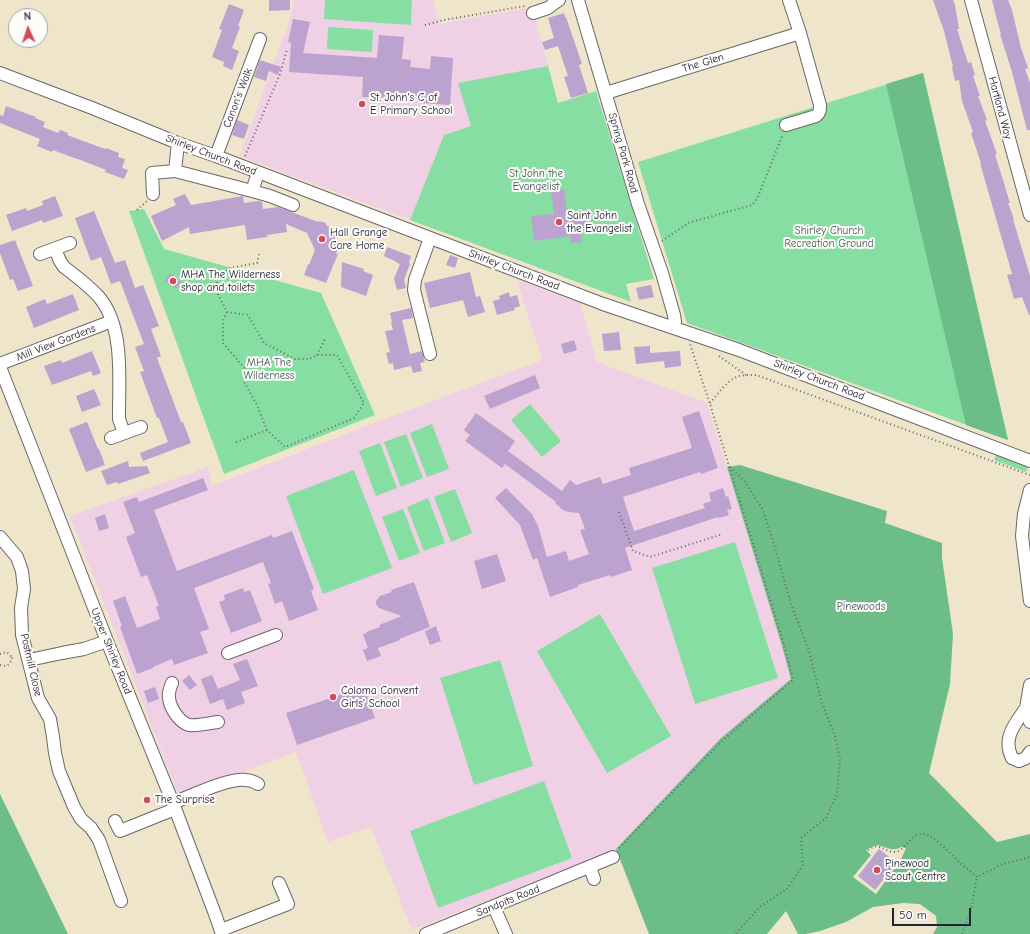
<!DOCTYPE html>
<html>
<head>
<meta charset="utf-8">
<style>
	body { margin:0 }
	#map { position:relative; width:1030px; height:934px; overflow:hidden; background:#efe5ca; font-family:"Comic Neue",sans-serif }
	canvas { display:block }
	.north { position:absolute; left:8px; top:8px; width:40px; height:40px; box-sizing:border-box; background:#fdfcf7; border:1px solid #a5a5ac; border-radius:50%; rotate:357deg; font-size:11px; font-weight:700; line-height:16px; text-align:center; color:#22223b }
	.north::after { content:''; display:block; margin:auto; width:14px; height:18px; background:#d1495b; clip-path:polygon(50% 0,100% 100%,50% 72%,0 100%) }
	.scale { position:absolute; left:892px; top:908px; width:79px; height:18px; box-sizing:border-box; border:2px solid #22223b; border-top:0; padding-left:5px; font-size:12px; line-height:14px; white-space:nowrap; color:#22223b; -webkit-text-stroke:3px #fdfcf7; paint-order:stroke }
</style>
</head>
<body>
<div id="map">
<canvas width="1030" height="934"></canvas>
<div class="north">N</div>
<div class="scale">50 m</div>
</div>
<script>
const ctx = document.querySelector('canvas').getContext('2d');
ctx.lineJoin = 'round';
function fillPath(path, color) {
  ctx.fillStyle = color;
  ctx.fill(path, 'evenodd');
}
function stroke(path, color, width, dash) {
  ctx.strokeStyle = color;
  ctx.lineWidth = width;
  ctx.lineCap = dash ? 'butt' : 'round';
  ctx.setLineDash(dash || []);
  ctx.stroke(path);
}
function drawText(font, color, halo, rows, align = 'center') {
  ctx.font = font + ' "Comic Neue",sans-serif';
  ctx.lineWidth = 4;
  ctx.setLineDash([]);
  ctx.textBaseline = 'middle';
  ctx.strokeStyle = halo;
  ctx.fillStyle = color;
  for (const [text, x, y, turn = 0] of rows) {
    ctx.save();
    ctx.translate(x, y);
    ctx.rotate((+turn || 0) * Math.PI / 180);
    ctx.textAlign = isNaN(turn) ? turn : align;
    if (halo) ctx.strokeText(text, 0, 0);
    ctx.fillText(text, 0, 0);
    ctx.restore();
  }
}
const built = new Path2D(`
	M294,0H433L440,25L445,23L532,7L548,66L459,83L471,126L444,135L410,220L240,156L290,19Z
	M517,280L580,303L597,362L707,403L782,646L792,679L720,740L616,849L412,930L371,827L328,842L296,752L179,796L70,516L208,467L212,486L348,433L542,360Z`);
const green = new Path2D(`
	M325,0H412L411,25L324,19Z
	M328,27L373,30L372,52L327,49Z
	M548,66L558,103L596,91L654,279L626,284L631,302L410,220L444,135L471,126L458,83Z
	M923,73L1008,440L687,323L638,162Z
	M144,209L164,249L321,293L375,415L224,474L129,211Z
	M530,404L561,441L542,457L511,420Z
	M432,424L449,469L427,477L410,433Z
	M406,434L423,478L401,487L384,442Z
	M380,443L397,488L376,496L359,451Z
	M996,455L1028,467L1026,472L994,460Z
	M354,470L392,568L323,594L286,496Z
	M455,489L472,533L451,542L434,497Z
	M428,498L445,543L424,551L407,507Z
	M403,509L420,553L399,561L382,517Z
	M735,542L778,678L695,704L652,568Z
	M600,614L671,736L607,773L537,651Z
	M500,660L533,766L474,785L440,678Z
	M544,781L572,858L438,908L410,831Z`);
const forest = new Path2D(`
	M923,73L1008,440L966,425L886,84Z
	M740,465L887,511L885,523L942,543V558L953,634L950,684L929,773L997,842L1030,834V934H933L937,927L936,916L920,904L903,903L873,907L846,922L820,931L805,934H798L786,911L767,934H649L616,849L720,739L791,679L782,646L727,467ZM878,845C885,847 894,852 901,847L906,848L899,864L897,865L876,894L853,877L871,855L866,850L871,847Z
	M0,794L68,934H0Z`);
const building = new Path2D(`
	M269,0H290V10L269,11Z
	M933,0H953L955,5L959,29H957L968,63L971,62L975,75L973,76L980,96H978L987,120L985,121L997,154L995,155L1005,186V187L1010,203H1008L1014,219H1013L1030,276V315H1029L1022,297L1014,299L1007,275L1012,274L980,163H981L971,133L973,132L962,101L959,80L955,81L952,67H953L944,31Z
	M992,0H1008L1012,10L1021,48L1028,68L1025,69L1030,83V130H1027L1012,72L1000,34H1001L997,20Z
	M229,4L244,10L238,26L240,27L232,48L239,51L232,70L223,66L224,62L212,57L222,30L219,29Z
	M564,13L565,17H566L582,64L579,65L588,93L571,98L564,77L568,76L558,46L545,50L542,42L554,38L548,18Z
	M293,19L310,22L303,53L377,58L379,35L404,37L402,59L411,60L410,67L430,69L431,56L453,58L450,105L422,103V97L387,94V98L362,97L363,77L289,72L291,43L288,42Z
	M260,60L281,67L278,75L269,71L266,81L254,77Z
	M6,106L36,117L35,118L45,122L43,127L58,133L60,130L68,133L67,135L105,149L106,148L119,153L118,157L125,159L122,168L128,170L124,179L105,172L106,170L78,159H77L53,150L52,152L37,146L40,139L0,123V115L3,116Z
	M237,120L249,125L244,139L232,135Z
	M564,189L567,212L584,210L586,228L580,229L582,242L571,243L570,236L534,241L531,216L554,214L551,191Z
	M185,194L191,205L243,196L244,203L258,201L262,202L263,209L278,207L318,222L319,221L326,223V225L332,228L331,230L338,233L334,240L337,241L336,247L338,248L336,254H338L326,283L304,275L308,264L309,265L315,250L307,233L286,224L287,232L267,235V237L247,240L245,225L190,234L189,227L162,241L151,216L176,205L173,199Z
	M55,196L63,216L43,223L42,220L12,231L6,215L26,208L27,211L43,205L42,201Z
	M94,211L115,263L125,260L135,288L143,285L159,326L151,329L161,356L157,358L181,422H183L191,443L143,461L140,453L168,442L159,418H157L140,372L144,371L135,347L144,344L120,281L111,284L101,257L91,261L75,218Z
	M15,240L33,286L18,291L13,279L10,280L0,253V245Z
	M387,247L411,256L409,263L410,264L404,280L406,288L397,290L394,279L400,264L397,263V262L384,256Z
	M450,255L458,258L455,268L446,265Z
	M342,262L364,269L363,271L373,275L366,296L341,287Z
	M470,272L476,297L480,296L485,312L468,317L463,300L430,308L424,283Z
	M171,273L181,282L176,289L165,280Z
	M651,285L654,297L639,300L636,288Z
	M509,292L510,297L517,295L520,306L514,308L515,310L497,315L493,301L500,299L499,296Z
	M73,294L79,310L34,328L26,307L45,299L47,304Z
	M411,308L413,318L402,320L410,354L422,351L425,362L420,363L422,371L413,373L411,366L394,370L393,363L389,364L386,353L390,352L385,331L393,330L391,322H392L390,313Z
	M619,332L621,350L604,351L602,334Z
	M574,340L577,350L564,354L561,344Z
	M650,346V353L680,351L681,366L665,368L664,361L636,364L634,347Z
	M92,351L101,373L93,376L91,371L52,385L44,366L61,360L62,363Z
	M535,375L540,388L490,409L484,396Z
	M94,389L101,405L82,412L76,396Z
	M699,411L718,468L701,474L700,472L623,497L634,531L705,508L703,504L711,501L709,493L723,488L726,497L728,496L732,509L727,510L729,515L719,518L718,517L625,548L632,570L611,577L610,575L578,585V587L550,597L537,558L533,560L520,525L495,498L506,488L532,514L538,526L547,557L566,551L569,561L589,554L580,530L585,529L579,513L568,512L563,510L555,503L556,502L505,464L502,468L465,441L470,435L464,430L476,413L515,441L508,451L562,491L570,480L576,485L600,477L603,484L631,475L629,468L692,448L682,417Z
	M87,422L98,449H99L105,465L86,472L69,429Z
	M128,461L129,467L147,466L150,473L118,484L117,482L107,485L101,471Z
	M203,478L208,490L154,510L177,571L272,535L273,538L292,531L314,589L311,591L318,610L289,621L282,601L275,604L268,584L271,583L263,562L194,588L209,629L200,632L208,653L174,665L172,659L153,667V668L137,674L120,627L122,626L113,601L125,596L137,628L160,619L156,607L159,606L147,575L141,577L126,537L135,533L123,502L137,497L139,502Z
	M105,514L109,528L99,531L95,518Z
	M497,554L506,581L482,589L474,561Z
	M414,582L430,627L399,639L400,640L378,648L381,656L367,661L363,650L368,648L363,634L367,633L366,632L380,627L379,625L402,616L379,608L376,604V601L380,596L392,592L391,590Z
	M243,588L244,592L250,590L262,621L231,633L219,602L225,600L224,595Z
	M436,626L441,641L430,645L425,631Z
	M247,659L258,686L241,692L245,703L227,710L223,699L210,704L201,679L212,675L218,689L240,680L233,664Z
	M189,675L197,685L190,690L182,681Z
	M155,687L159,699L148,703L144,691Z
	M364,687L375,718L297,745L286,713Z
	M879,849L897,863L875,890L858,876Z`);
const path = new Path2D(`
	M425,25L444,20L525,6
	M245,156L280,74L287,49
	M137,210L147,201
	M662,241L688,223L752,205L757,199L783,134
	M227,312L223,321V343L246,370L244,382L256,403L267,430L285,447L354,418L364,403L337,355H317L309,359H295L264,343L248,315L227,312L218,294L217,280L230,268L257,263L259,254
	M317,355L325,339
	M719,356L746,375
	M710,403C718,394 727,380 739,376C744,375 750,375 756,375L1030,475
	M236,442L267,430
	M730,467L745,482L763,510L776,551L791,604L809,651L822,703L835,736L840,760L837,794L826,818L801,838L803,865L787,889L761,906L735,934
	M619,512L633,551L650,557L723,534
	M0,654L6,652L9,654L12,657
	M0,665C7,668 11,664 12,657
	M619,848L722,741L793,680L784,645L710,404L690,344
	M868,850L871,848L877,846C884,848 888,852 895,852C906,851 911,832 924,834C935,836 952,855 960,863C966,868 972,873 977,877L1003,864L1030,857
	M962,934L971,910L977,877`);
const minor = new Path2D(`
	M578,0L638,204L662,273L674,315L675,322L674,328
	M971,0L1030,215
	M533,13L548,8L556,2L559,0
	M0,73L92,108L178,143L216,156L603,304L739,350L1030,461
	M606,93L800,33
	M786,125L816,116C820,113 820,110 820,105L800,33L789,0
	M178,143L175,171L252,191L258,173
	M216,156L260,39
	M252,191L270,196L293,205
	M153,194L152,173L175,171
	M55,249L60,261L64,267C76,276 89,286 99,297C124,327 119,376 119,413V419L124,433
	M40,254L70,243
	M430,354L414,290L415,280L430,238
	M0,364L112,321
	M0,367L107,641L173,803L215,914L222,934
	M111,438L141,427
	M1030,490L1024,514L1022,536L1030,601
	M0,537L17,557L22,571L24,589L21,608L22,635L38,698L50,719L53,737L55,753L59,771L74,807L81,819L91,828L99,840L121,901
	M228,653L276,635
	M29,660L62,653L84,649L107,641
	M172,683C170,688 168,693 169,698C170,708 179,722 189,725C198,726 209,723 218,722
	M1026,708L1030,685
	M1030,722L1026,708C1015,724 1002,738 1012,758L1019,761L1026,758L1030,752
	M173,803C191,796 227,778 246,780C251,780 254,782 258,784
	M115,821L120,831L175,809
	M590,867L594,879
	M494,907L506,934
	M221,930L288,904L279,883
	M426,934L613,857`);
const markers = [
	[362,104,4,"#d1495b"],
	[559,222,4,"#d1495b"],
	[322,239,4,"#d1495b"],
	[173,281,4,"#d1495b"],
	[333,697,4,"#d1495b"],
	[147,800,4,"#d1495b"],
	[877,870,4,"#d1495b"]
];
const streetNames = [
	["The Glen",703,63,-17],
	["Canon's Walk",238,98,-69],
	["Hartland Way",1000,108,75],
	["Spring Park Road",623,153,74],
	["Shirley Church Road",211,155,21],
	["Shirley Church Road",514,270,21],
	["Mill View Gardens",56,343,-21],
	["Shirley Church Road",819,380,21],
	["Upper Shirley Road",111,651,68],
	["Postmill Close",31,665,77],
	["Sandpits Road",508,901,-22]
];
const poiNames = [
	["St. John's C of",370,98],
	["E Primary School",370,111],
	["Saint John",567,216],
	["the Evangelist",567,229],
	["Hall Grange",330,233],
	["Care Home",330,246],
	["MHA The Wilderness",181,275],
	["shop and toilets",181,288],
	["Coloma Convent",341,691],
	["Girls' School",341,704],
	["The Surprise",155,800],
	["Pinewood",885,864],
	["Scout Centre",885,877]
];
const parkNames = [
	["St John the",536,174],
	["Evangelist",536,187],
	["Shirley Church",829,231],
	["Recreation Ground",829,244],
	["MHA The",269,363],
	["Wilderness",269,376],
	["Pinewoods",861,607]
];
fillPath(built, '#f0d0e5');
fillPath(green, '#86dea2');
fillPath(forest, '#6cbd88');
fillPath(building, '#bca2ce');
stroke(minor, '#6a666d', 14);
stroke(path, '#6a666d', 2, [1, 3]);
stroke(minor, '#fff', 12);
for (const [x, y, r, color] of markers) {
  const dot = new Path2D();
  dot.arc(x, y, r, 0, 2 * Math.PI);
  ctx.fillStyle = color;
  ctx.fill(dot);
  stroke(dot, '#fdfcf7', 1.5);
}
drawText('11px', '#22223b', '#fdfcf7', streetNames);
drawText('11px', '#22223b', '#fdfcf7', poiNames, 'left');
drawText('11px', '#405a5a', '#fdfcf7', parkNames);
</script>
</body>
</html>
